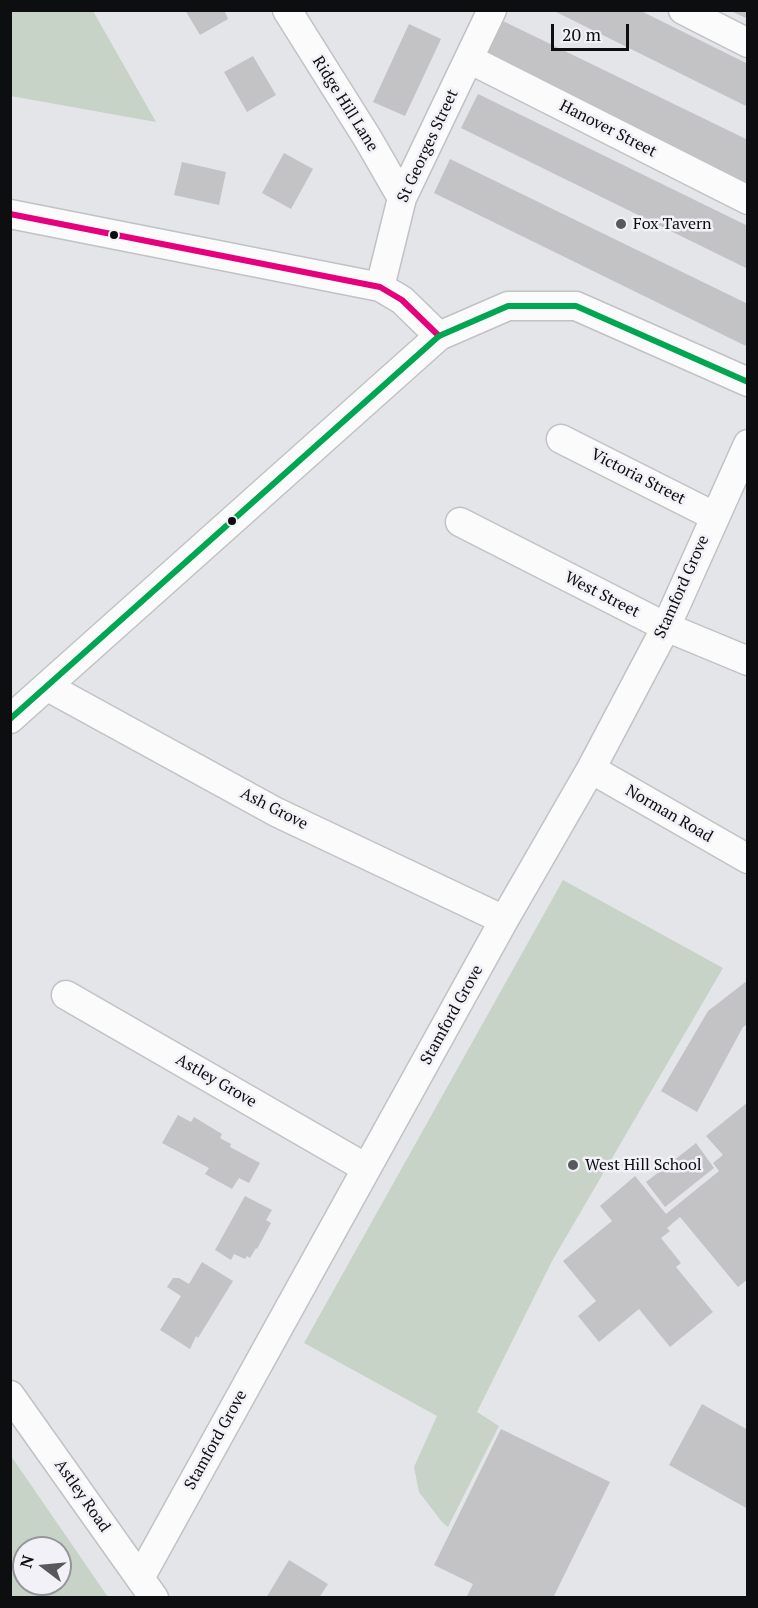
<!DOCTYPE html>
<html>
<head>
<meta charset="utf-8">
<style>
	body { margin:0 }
	#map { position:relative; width:758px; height:1608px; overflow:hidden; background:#e4e5e8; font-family:"PT Serif",serif }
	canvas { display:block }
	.frame { position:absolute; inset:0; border:12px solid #0d0e0f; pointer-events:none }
	.north { position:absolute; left:12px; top:1536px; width:60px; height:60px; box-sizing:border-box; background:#f1f1f7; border:2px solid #96969a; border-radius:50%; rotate:286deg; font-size:16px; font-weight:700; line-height:24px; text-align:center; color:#0d0e0f }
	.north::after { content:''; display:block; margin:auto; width:21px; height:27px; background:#58595b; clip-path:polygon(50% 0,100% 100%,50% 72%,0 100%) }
	.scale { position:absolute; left:551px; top:24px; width:78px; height:27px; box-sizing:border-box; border:3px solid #0d0e0f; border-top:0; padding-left:8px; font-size:18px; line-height:21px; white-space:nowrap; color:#0d0e0f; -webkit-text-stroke:4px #f1f1f7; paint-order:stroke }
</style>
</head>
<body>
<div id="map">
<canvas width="758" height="1608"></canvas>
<div class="frame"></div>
<div class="north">N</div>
<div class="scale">20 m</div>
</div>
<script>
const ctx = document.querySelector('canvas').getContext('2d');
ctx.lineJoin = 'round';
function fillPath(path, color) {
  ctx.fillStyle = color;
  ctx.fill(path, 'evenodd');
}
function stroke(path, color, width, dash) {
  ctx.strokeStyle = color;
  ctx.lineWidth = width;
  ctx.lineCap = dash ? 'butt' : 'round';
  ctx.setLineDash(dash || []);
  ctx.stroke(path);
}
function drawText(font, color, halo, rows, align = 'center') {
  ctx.font = font + ' "PT Serif",serif';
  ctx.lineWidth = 5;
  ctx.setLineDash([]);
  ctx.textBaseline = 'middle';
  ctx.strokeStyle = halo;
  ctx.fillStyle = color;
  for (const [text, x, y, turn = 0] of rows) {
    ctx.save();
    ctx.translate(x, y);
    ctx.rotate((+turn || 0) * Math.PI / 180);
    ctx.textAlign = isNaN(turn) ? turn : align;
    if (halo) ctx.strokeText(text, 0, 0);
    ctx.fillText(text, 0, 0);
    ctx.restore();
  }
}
const green = new Path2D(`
	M10,11H93L156,122L11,96Z
	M563,880L723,968L552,1261L477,1412L499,1426L448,1527L442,1522L419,1492L414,1467L437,1416L304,1343Z
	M10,1456H11L108,1597H11ZM24,1548H60V1584H24Z`);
const building = new Path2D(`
	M185,10H224L228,19L200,35Z
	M552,10H639L748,64V107Z
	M729,10H748V19Z
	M503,21L748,140V183L486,55Z
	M409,24L441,39L405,116L373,102Z
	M253,56L276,95L247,112L224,72Z
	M478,94L748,226V269L461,128Z
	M284,153L313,169L291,209L262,193Z
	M450,159L748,304V347L434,193Z
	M182,162L226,172L219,205L174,195Z
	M748,980V1024L743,1027L697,1112L661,1091L708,1011Z
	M748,1102V1279L738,1287L680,1217L667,1228L670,1231L661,1238L681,1263L676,1267L713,1312L670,1347L639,1309L599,1342L578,1316L596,1301L563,1261L612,1221L600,1206L635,1176L666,1214L719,1171L713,1163L723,1155L706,1136Z
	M178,1115L191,1122L194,1117L222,1134L220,1138L231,1144L230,1147L260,1163L249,1183L239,1178L232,1189L205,1174L209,1168L162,1143Z
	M696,1143L714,1168L665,1207L646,1182Z
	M245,1196L272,1210L266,1220L271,1223L257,1249L256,1248L250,1258L247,1256L245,1259L234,1254L231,1260L215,1250Z
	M202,1262L233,1281L198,1338L196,1336L190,1349L160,1330L181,1296L167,1287L173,1278H179L189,1284Z
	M702,1404L748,1430V1509L669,1465Z
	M501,1429L610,1482L553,1598H466L473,1584L434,1565Z
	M289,1560L328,1584L319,1598H266Z`);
const path = new Path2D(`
	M10,1534L24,1549
	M57,1584L69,1598`);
const minor = new Path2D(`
	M287,10L368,139L402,198
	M683,10L748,43
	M469,59L748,200
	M10,214L380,287L402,300L439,336
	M380,287L402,198L492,10
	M561,439L714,516
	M460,522L666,627L748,661
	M48,687L276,812L504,920
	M10,719L439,336L508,306H576L748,382
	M591,769L748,859
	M66,995L366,1168
	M10,1395L154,1598
	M140,1578L504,920L591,769L666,627L748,444`);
const bus1 = new Path2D(`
	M10,214L380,287L402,300L439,336`);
const bus2 = new Path2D(`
	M10,719L439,336L508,306H576L748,382`);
const markers = [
	[621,224,6,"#58595b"],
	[114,235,5,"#0d0e0f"],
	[232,521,5,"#0d0e0f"],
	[573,1165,6,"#58595b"]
];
const streetNames = [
	["Ridge Hill Lane",345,104,58],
	["Hanover Street",608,129,27],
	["St Georges Street",428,146,-65],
	["Victoria Street",638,477,27],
	["Stamford Grove",682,587,-66],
	["West Street",602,595,27],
	["Ash Grove",274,809,27],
	["Norman Road",669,814,30],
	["Stamford Grove",452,1015,-61],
	["Astley Grove",216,1081,30],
	["Stamford Grove",216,1440,-61],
	["Astley Road",82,1496,55]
];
const poiNames = [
	["Fox Tavern",633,224],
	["West Hill School",585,1165]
];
fillPath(green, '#c6d3c6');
fillPath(building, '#c3c3c6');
stroke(minor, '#c1c2c4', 31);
stroke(path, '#d0d0d1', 4, [4.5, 3]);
stroke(minor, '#fbfbfc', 28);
stroke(bus1, '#e5007d', 6);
stroke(bus2, '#00a651', 6);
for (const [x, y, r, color] of markers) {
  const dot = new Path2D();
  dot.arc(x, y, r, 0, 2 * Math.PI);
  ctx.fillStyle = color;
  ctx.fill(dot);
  stroke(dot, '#f1f1f7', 2);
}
drawText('16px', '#0d0e0f', '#f1f1f7', streetNames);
drawText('16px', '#0d0e0f', '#f1f1f7', poiNames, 'left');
</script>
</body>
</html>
